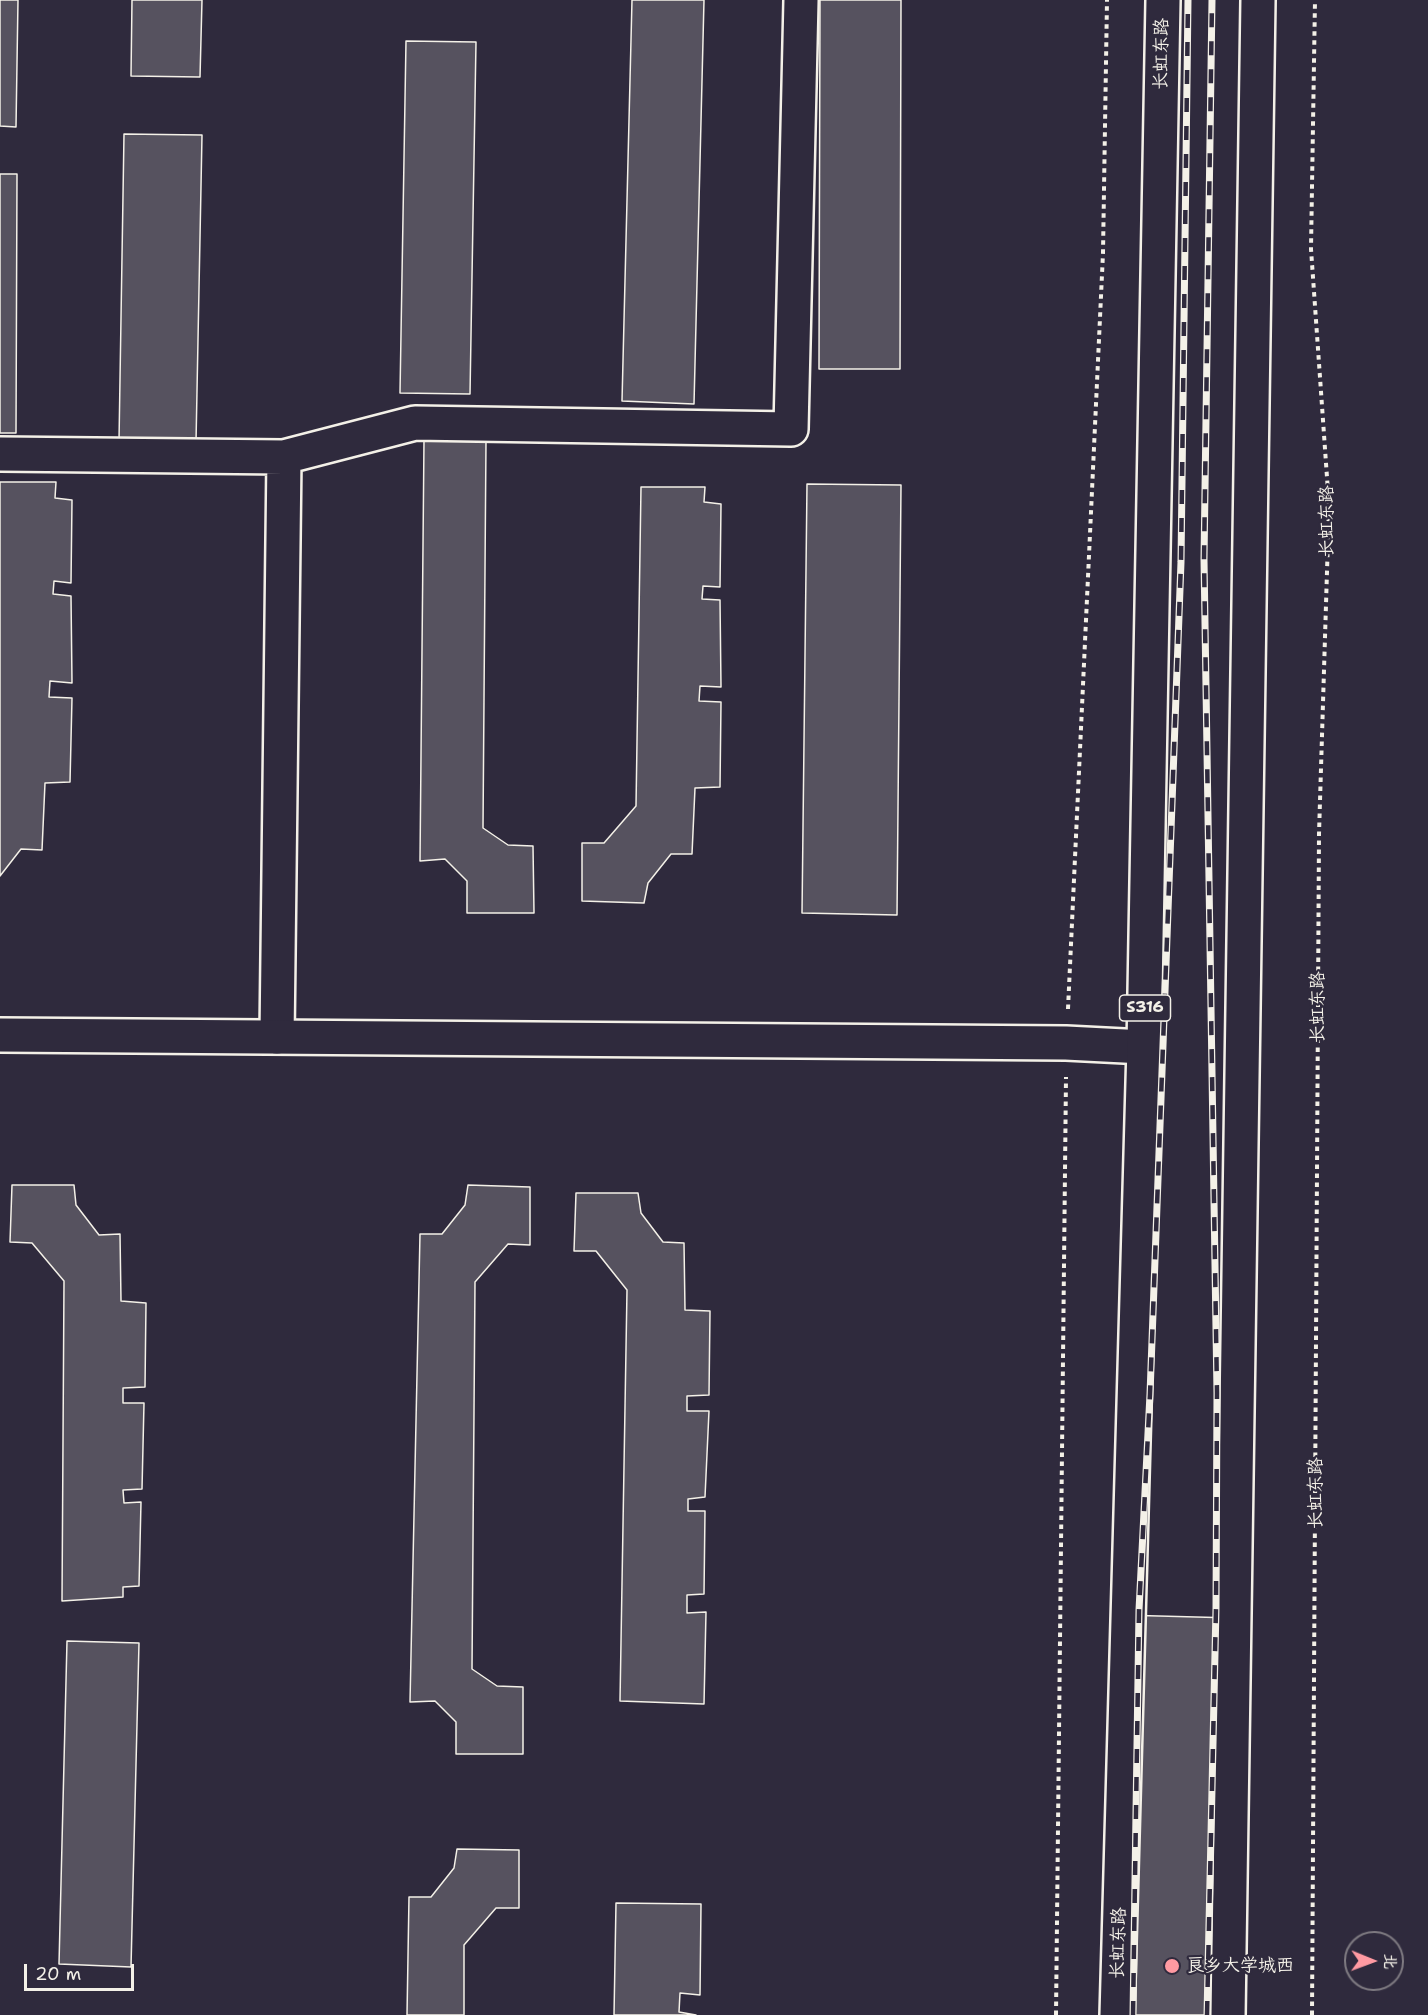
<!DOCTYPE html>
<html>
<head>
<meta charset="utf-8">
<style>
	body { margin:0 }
	#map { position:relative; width:1428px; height:2015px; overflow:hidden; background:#2f2a3d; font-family:"Shantell Sans","LXGW WenKai TC",sans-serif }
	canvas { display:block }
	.north { position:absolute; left:1344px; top:1931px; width:60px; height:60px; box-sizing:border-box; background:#2f2a3d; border:2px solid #7e7a81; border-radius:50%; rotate:91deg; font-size:16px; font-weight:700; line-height:24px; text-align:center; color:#f4f1e8 }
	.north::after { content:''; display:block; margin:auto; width:21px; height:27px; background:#ff9aa2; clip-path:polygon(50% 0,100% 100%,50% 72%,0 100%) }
	.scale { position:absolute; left:24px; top:1964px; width:110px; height:27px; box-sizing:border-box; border:3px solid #f4f1e8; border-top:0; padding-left:8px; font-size:18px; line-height:21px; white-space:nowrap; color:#f4f1e8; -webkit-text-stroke:4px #2f2a3d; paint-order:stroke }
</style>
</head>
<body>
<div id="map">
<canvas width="1428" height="2015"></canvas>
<div class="north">北</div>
<div class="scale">20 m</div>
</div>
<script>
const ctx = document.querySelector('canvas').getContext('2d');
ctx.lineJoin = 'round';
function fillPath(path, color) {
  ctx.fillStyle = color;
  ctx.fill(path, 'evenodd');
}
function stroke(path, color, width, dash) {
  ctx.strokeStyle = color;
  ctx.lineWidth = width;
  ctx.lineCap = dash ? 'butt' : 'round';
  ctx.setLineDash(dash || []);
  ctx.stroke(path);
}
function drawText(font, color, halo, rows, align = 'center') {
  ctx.font = font + ' "Shantell Sans","LXGW WenKai TC",sans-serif';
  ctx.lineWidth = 4.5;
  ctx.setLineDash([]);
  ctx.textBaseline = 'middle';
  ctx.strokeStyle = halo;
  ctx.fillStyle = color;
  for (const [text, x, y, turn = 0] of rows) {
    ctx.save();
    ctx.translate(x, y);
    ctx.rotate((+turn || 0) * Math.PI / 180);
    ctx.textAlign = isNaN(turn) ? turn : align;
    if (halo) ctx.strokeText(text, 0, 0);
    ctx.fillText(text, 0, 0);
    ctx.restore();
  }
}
const building = new Path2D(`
	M0,0H18L16,127L0,126Z
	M132,0H202L200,77L131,76Z
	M632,0H704L694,404L622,401Z
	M820,0H901L900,369H819Z
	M406,41L476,42L470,394L400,393Z
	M124,134L202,135L196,442L119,441Z
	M0,174H17L16,433H0Z
	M424,440L486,441L483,828L508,845L533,846L534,913H467V881L445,859L420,861Z
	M0,482H56L55,498L72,500L71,583L54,581L53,594L71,596L72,683L50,681L49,697L72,698L70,782L45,783L42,850L21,849L0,876Z
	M807,484L901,485L897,915L802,913Z
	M641,487H705L704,502L721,504L720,587L703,586L702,599L720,600L721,687L700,686L699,701L721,702L720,787L695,788L692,854H671L648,883L644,903L582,901V843H604L636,806Z
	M12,1185H74L76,1205L99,1235L120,1234L121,1301L146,1303L145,1387L123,1388V1403H144L142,1489L123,1490L124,1503L141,1502L139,1586L123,1587V1597L62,1601L64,1281L32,1243L10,1242Z
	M468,1185L530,1187V1245L508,1244L475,1282L472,1669L497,1686L523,1687V1754H456V1722L435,1701L410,1702L420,1234H442L465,1205Z
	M576,1193H638L641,1213L663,1242L684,1243L685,1310L710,1311L709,1395L687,1396V1411H709L705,1497L688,1499V1511H705L704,1594L687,1595V1613L706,1612L704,1704L620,1701L627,1290L596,1251H574Z
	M1121,1615L1234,1618L1226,2015H1114Z
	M67,1641L139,1643L131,1967L59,1964Z
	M457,1849L519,1850V1908H496L464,1945V2015H407L409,1897H431L454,1868Z
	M616,1903L701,1904L700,1995L680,1993L679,2012L696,2015H614Z`);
const path = new Path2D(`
	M1068,1009L1103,253L1107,0
	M1056,2015L1066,1077
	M1312,2015L1319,834L1329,506L1311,249L1315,0`);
const minor = new Path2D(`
	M0,454L284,457L277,1037
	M284,457L415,423L791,429L801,0`);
const tertiary = new Path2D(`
	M0,1035L1066,1043L1144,1047`);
const primary = new Path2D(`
	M1117,2015L1144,1047L1163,0
	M1228,2015L1258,0`);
const rail = new Path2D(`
	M1133,2015L1139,1610L1150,1394L1181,562L1188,0
	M1207,2015L1216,1608L1217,1393L1204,559L1212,0`);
const markers = [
	[1172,1966,8,"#ff9aa2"]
];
const shields = [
	[1145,1008,51]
];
const shieldNames = [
	["S316",1145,1008]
];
const streetNames = [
	["长虹东路",1162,54,-89],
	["长虹东路",1327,521,-90],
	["长虹东路",1318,1007,-90],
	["长虹东路",1316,1493,-90],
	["长虹东路",1119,1943,-88]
];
const poiNames = [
	["良乡大学城西",1186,1966]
];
fillPath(building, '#56525f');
stroke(building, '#f4f1e8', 1.5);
stroke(minor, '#f4f1e8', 38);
stroke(tertiary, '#f4f1e8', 38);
stroke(primary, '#f4f1e8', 38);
stroke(path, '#f4f1e8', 4, [4.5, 4.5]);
stroke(minor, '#2f2a3d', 33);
stroke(tertiary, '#2f2a3d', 33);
stroke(primary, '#2f2a3d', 33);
stroke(rail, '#f4f1e8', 7);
stroke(rail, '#2f2a3d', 4.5, [14]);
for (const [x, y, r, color] of markers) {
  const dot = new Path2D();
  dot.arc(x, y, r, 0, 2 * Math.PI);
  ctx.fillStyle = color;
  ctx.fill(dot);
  stroke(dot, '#2f2a3d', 2);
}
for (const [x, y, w] of shields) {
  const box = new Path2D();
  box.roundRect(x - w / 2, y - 13, w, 26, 4.5);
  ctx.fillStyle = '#2f2a3d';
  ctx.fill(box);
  stroke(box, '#f4f1e8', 1.5);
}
drawText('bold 16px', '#f4f1e8', null, shieldNames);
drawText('18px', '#f4f1e8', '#2f2a3d', streetNames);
drawText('18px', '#f4f1e8', '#2f2a3d', poiNames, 'left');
</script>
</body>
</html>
